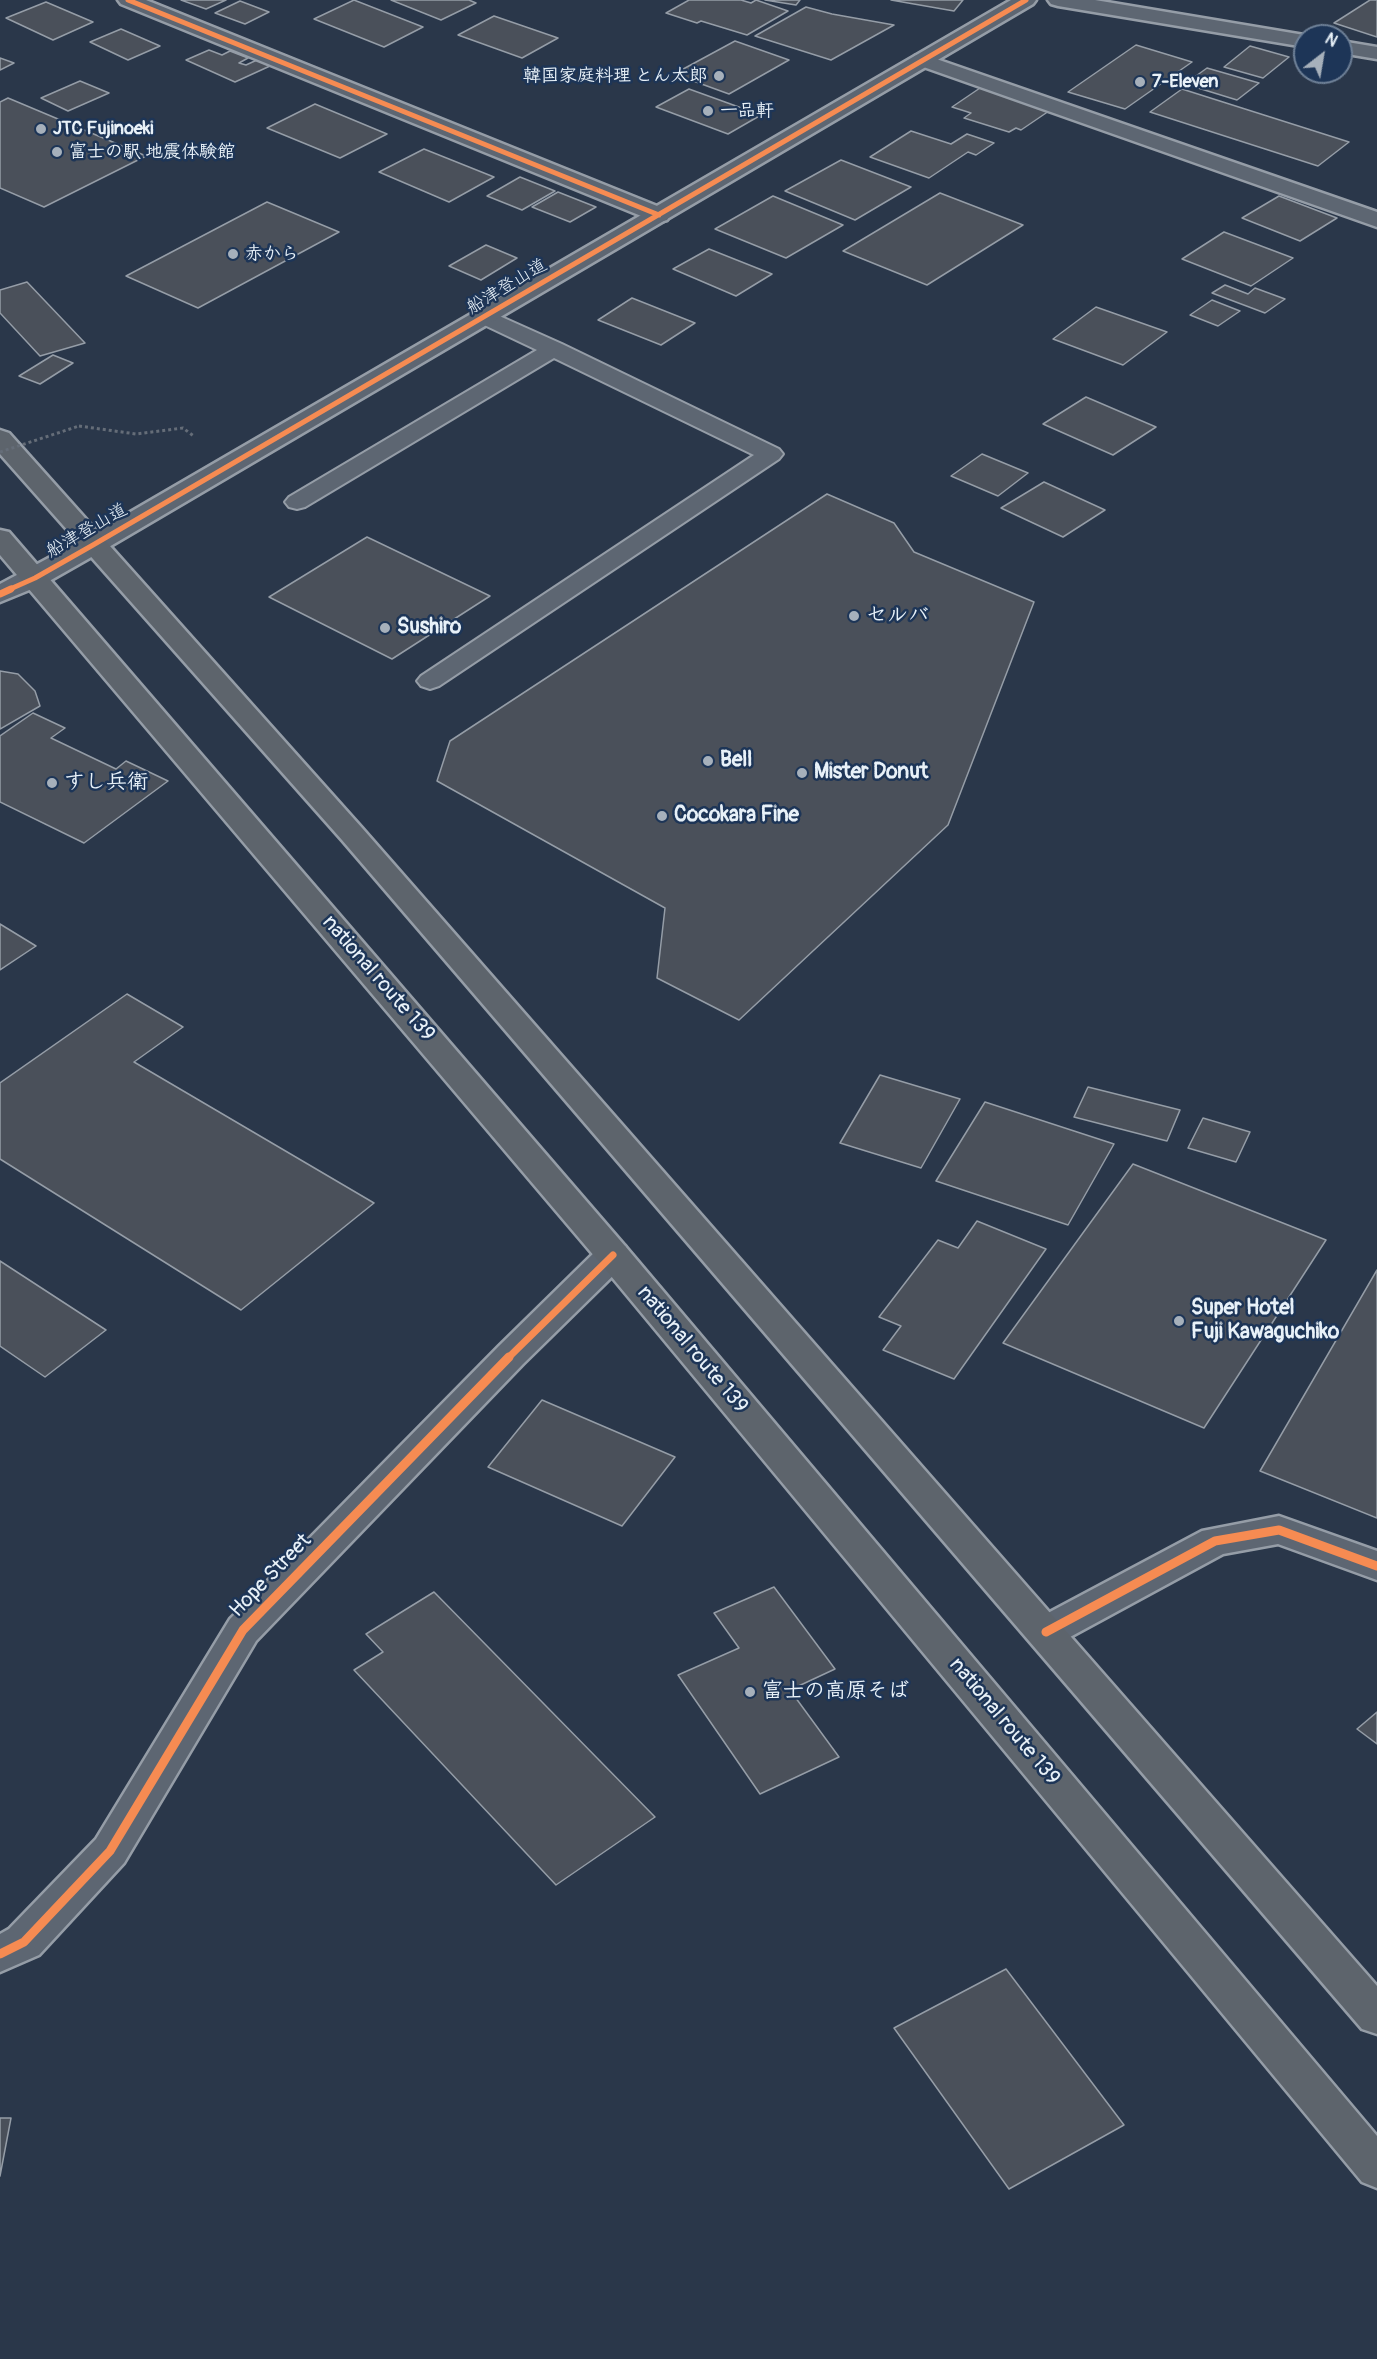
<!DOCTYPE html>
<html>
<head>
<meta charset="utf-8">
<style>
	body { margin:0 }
	#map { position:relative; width:1377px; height:2359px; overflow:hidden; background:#2a374a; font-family:Pangolin,sans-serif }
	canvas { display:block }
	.north { position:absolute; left:1293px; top:24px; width:60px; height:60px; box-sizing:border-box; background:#1d3557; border:2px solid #6e8097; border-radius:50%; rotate:31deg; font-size:16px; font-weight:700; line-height:24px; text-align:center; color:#e8f1f8 }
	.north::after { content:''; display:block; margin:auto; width:21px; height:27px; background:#a6b0bb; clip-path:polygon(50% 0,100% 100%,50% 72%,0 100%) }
</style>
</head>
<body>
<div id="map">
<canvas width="1377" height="2359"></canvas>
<div class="north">N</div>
</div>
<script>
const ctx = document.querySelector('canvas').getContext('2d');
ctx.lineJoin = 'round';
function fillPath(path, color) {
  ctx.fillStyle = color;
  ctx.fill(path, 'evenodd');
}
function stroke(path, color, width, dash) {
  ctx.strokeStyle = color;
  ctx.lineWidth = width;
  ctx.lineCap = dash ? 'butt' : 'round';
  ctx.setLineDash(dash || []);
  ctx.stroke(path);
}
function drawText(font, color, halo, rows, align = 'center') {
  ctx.font = font + ' Pangolin,"Klee One",sans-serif';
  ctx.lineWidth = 5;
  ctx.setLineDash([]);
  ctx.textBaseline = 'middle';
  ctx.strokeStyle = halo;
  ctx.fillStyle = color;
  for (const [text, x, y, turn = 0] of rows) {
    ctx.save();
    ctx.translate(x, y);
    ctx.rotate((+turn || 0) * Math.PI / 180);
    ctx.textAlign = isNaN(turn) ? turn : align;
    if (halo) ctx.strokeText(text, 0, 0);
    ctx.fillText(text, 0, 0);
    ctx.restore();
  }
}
const building = new Path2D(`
	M181,0H226L206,9Z
	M354,0L423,27L384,47L314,19Z
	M391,0H469L476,3L441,20Z
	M689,0H741L751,3L756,0L788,11L747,35L701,21L697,23L666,13Z
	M765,0H800L796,5Z
	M891,0H963L954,11Z
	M1370,0H1377V37L1334,23Z
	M240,1L269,12L245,24L215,13Z
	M46,2L93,22L53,40L6,18Z
	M806,7L832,14L894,25L831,60L755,36Z
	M494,16L558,38L522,58L458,35Z
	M121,29L160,46L128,60L90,42Z
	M735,41L789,60L729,94L674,74Z
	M1136,45L1192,62L1125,109L1068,92Z
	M1250,46L1289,57L1263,78L1224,67Z
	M209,50L222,55L230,51L248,58L239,63L246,65L257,60L270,66L235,82L186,60Z
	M0,58L14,63L0,70Z
	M1207,68L1259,83L1237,100L1185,84Z
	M80,81L109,93L68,111L41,98Z
	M980,88L1049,111L1021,130L1016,128L1009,132L964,118L971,113L952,107Z
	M689,89L761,115L728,134L656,107Z
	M1182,89L1349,142L1318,166L1150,112Z
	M8,98L146,156L44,207L0,188V102Z
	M315,104L387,134L340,158L267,128Z
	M911,131L951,144L967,134L994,143L976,155L968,152L929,178L870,157Z
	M424,149L494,177L449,202L379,172Z
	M841,160L911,187L855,220L785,191Z
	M520,177L555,191L522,210L487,196Z
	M558,192L596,207L570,222L532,207Z
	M940,193L1023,225L927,285L843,251Z
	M773,196L843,225L786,258L715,229Z
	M1279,196L1337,218L1300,241L1242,218Z
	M267,202L339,232L198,308L126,276Z
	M1224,232L1293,258L1251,286L1182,259Z
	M486,245L517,258L481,280L449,266Z
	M709,249L772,274L736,296L673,269Z
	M27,282L85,343L40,356L0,313V290Z
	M1225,285L1248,294L1255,288L1285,299L1265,313L1212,293Z
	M632,298L695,323L661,345L598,320Z
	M1212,300L1240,311L1218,326L1190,315Z
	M1096,307L1167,332L1123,365L1053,339Z
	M53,355L73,363L40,384L19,376Z
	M1086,397L1156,427L1113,455L1043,424Z
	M982,454L1028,473L998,496L951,476Z
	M1044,482L1105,510L1063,537L1001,508Z
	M827,494L894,523L914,552L1034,602L948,825L739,1020L657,978L665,908L437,781L450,741Z
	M367,537L490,596L392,659L269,597Z
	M0,671L18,674L35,691L40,706L0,729Z
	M33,713L65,728L51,738L116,769L126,761L168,781L84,843L0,802V736Z
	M0,924L36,946L0,970Z
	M127,994L183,1027L134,1062L374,1203L241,1310L0,1159V1083Z
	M880,1075L960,1099L921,1168L840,1143Z
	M1088,1087L1180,1110L1167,1141L1074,1117Z
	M985,1102L1114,1144L1068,1225L936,1181Z
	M1203,1118L1250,1132L1236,1162L1188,1148Z
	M1133,1164L1326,1240L1204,1428L1003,1343Z
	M977,1221L1046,1249L954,1379L883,1350L901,1326L879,1317L938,1240L958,1248Z
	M0,1261L106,1330L45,1377L0,1346Z
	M1377,1270V1518L1260,1471Z
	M542,1400L675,1457L622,1526L488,1467Z
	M774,1587L835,1669L790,1690L839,1757L760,1794L678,1675L739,1648L714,1613Z
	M434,1592L655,1817L556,1885L354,1670L383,1652L366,1634Z
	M1377,1712V1744L1357,1729Z
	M1006,1969L1124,2125L1009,2189L894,2028Z
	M0,2118H11L0,2176Z`);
const path = new Path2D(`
	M79,426L136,434L183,428L195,437`);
const service = new Path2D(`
	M486,310L562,344L779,449L783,454L779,459L439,686L430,689L421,686L417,681L421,676L754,455L554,358L305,507L297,509L289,507L285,502L289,497L537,350L478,322L475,317L478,312Z`);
const minor = new Path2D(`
	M118,0H146L667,210L670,215L667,220L659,222L651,220L121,4Z
	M1048,0H1095L1310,36H1305V47L1058,6L1051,4Z
	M1341,41L1377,47V59L1341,53Z
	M922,54L1377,212V227L915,64L911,60L915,56Z
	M613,1243L625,1246L630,1255L625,1264L523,1364L256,1641L124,1863L39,1955L0,1972V1934L9,1929L96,1839L230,1619L499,1346L601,1246Z
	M1279,1516L1377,1551V1580L1278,1544L1223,1554L1059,1643L1046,1647L1033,1643L1027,1632L1033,1621L1202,1531Z`);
const tertiary = new Path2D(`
	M1011,0H1036L1033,4L102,551L44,584L0,602V584L84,539Z`);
const trunk = new Path2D(`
	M0,430L9,433L362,828L1377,1986V2034L1362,2029L342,840L0,454Z
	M0,530L9,532L625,1246L1377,2136V2188L1362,2182L601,1264L0,555Z`);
const pathBridge = new Path2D(`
	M0,452L79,426`);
const cyclewayFar2 = new Path2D(`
	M128,0L659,215
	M8,590L35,578L93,545L1026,0`);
const cyclewayFar1 = new Path2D(`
	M0,594L11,589
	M507,1359L613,1255`);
const cycleway = new Path2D(`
	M1046,1632L1215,1541L1279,1530L1377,1566
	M0,1954L24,1942L110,1851L243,1630L509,1357`);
const markers = [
	[719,76,6,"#a6b0bb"],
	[1140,82,6,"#a6b0bb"],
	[708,111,6,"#a6b0bb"],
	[41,129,6,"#a6b0bb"],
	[57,152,6,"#a6b0bb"],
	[233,254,6,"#a6b0bb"],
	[854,616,6,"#a6b0bb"],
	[385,628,6,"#a6b0bb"],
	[708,761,6,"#a6b0bb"],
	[802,773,6,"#a6b0bb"],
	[52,783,6,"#a6b0bb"],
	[662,816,6,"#a6b0bb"],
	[1179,1321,6,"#a6b0bb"],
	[750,1692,6,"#a6b0bb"]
];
const farPoinames = [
	["韓国家庭料理 とん太郎",707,76,"right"],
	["7-Eleven",1152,82],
	["一品軒",720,111],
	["JTC Fujinoeki",53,129],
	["富士の駅 地震体験館",69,152],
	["赤から",245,254]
];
const farStreetnames = [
	["船津登山道",507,287,-31],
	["船津登山道",87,531,-30]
];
const poiNames = [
	["セルバ",866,616],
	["Sushiro",397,628],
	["Bell",720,761],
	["Mister Donut",814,773],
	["すし兵衛",64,783],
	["Cocokara Fine",674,816],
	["Super Hotel",1191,1309],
	["Fuji Kawaguchiko",1191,1333],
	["富士の高原そば",762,1692]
];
const streetNames = [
	["national route 139",378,979,49],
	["national route 139",692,1350,50],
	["Hope Street",271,1576,-46],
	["national route 139",1004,1722,50]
];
fillPath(building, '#4a505a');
stroke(building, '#959da7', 1.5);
stroke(service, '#959da7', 4);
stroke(minor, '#959da7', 5);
stroke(tertiary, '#959da7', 5);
stroke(trunk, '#959da7', 5);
stroke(path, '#656d78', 3, [3, 3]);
fillPath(service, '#5d6672');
fillPath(minor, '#5d6672');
fillPath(tertiary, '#5d6672');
fillPath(trunk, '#5d646c');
stroke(pathBridge, '#656d78', 3, [3, 3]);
stroke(cyclewayFar2, '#f68b52', 5);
stroke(cyclewayFar1, '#f68b52', 7);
stroke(cycleway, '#f68b52', 9);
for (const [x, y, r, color] of markers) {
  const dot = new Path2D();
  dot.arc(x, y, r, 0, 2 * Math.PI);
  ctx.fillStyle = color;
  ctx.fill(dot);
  stroke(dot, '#1d3557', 2);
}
drawText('bold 18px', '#e8f1f8', '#1d3557', farPoinames, 'left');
drawText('18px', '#e8f1f8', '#1d3557', farStreetnames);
drawText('bold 21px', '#e8f1f8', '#1d3557', poiNames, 'left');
drawText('21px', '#e8f1f8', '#1d3557', streetNames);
</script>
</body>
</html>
